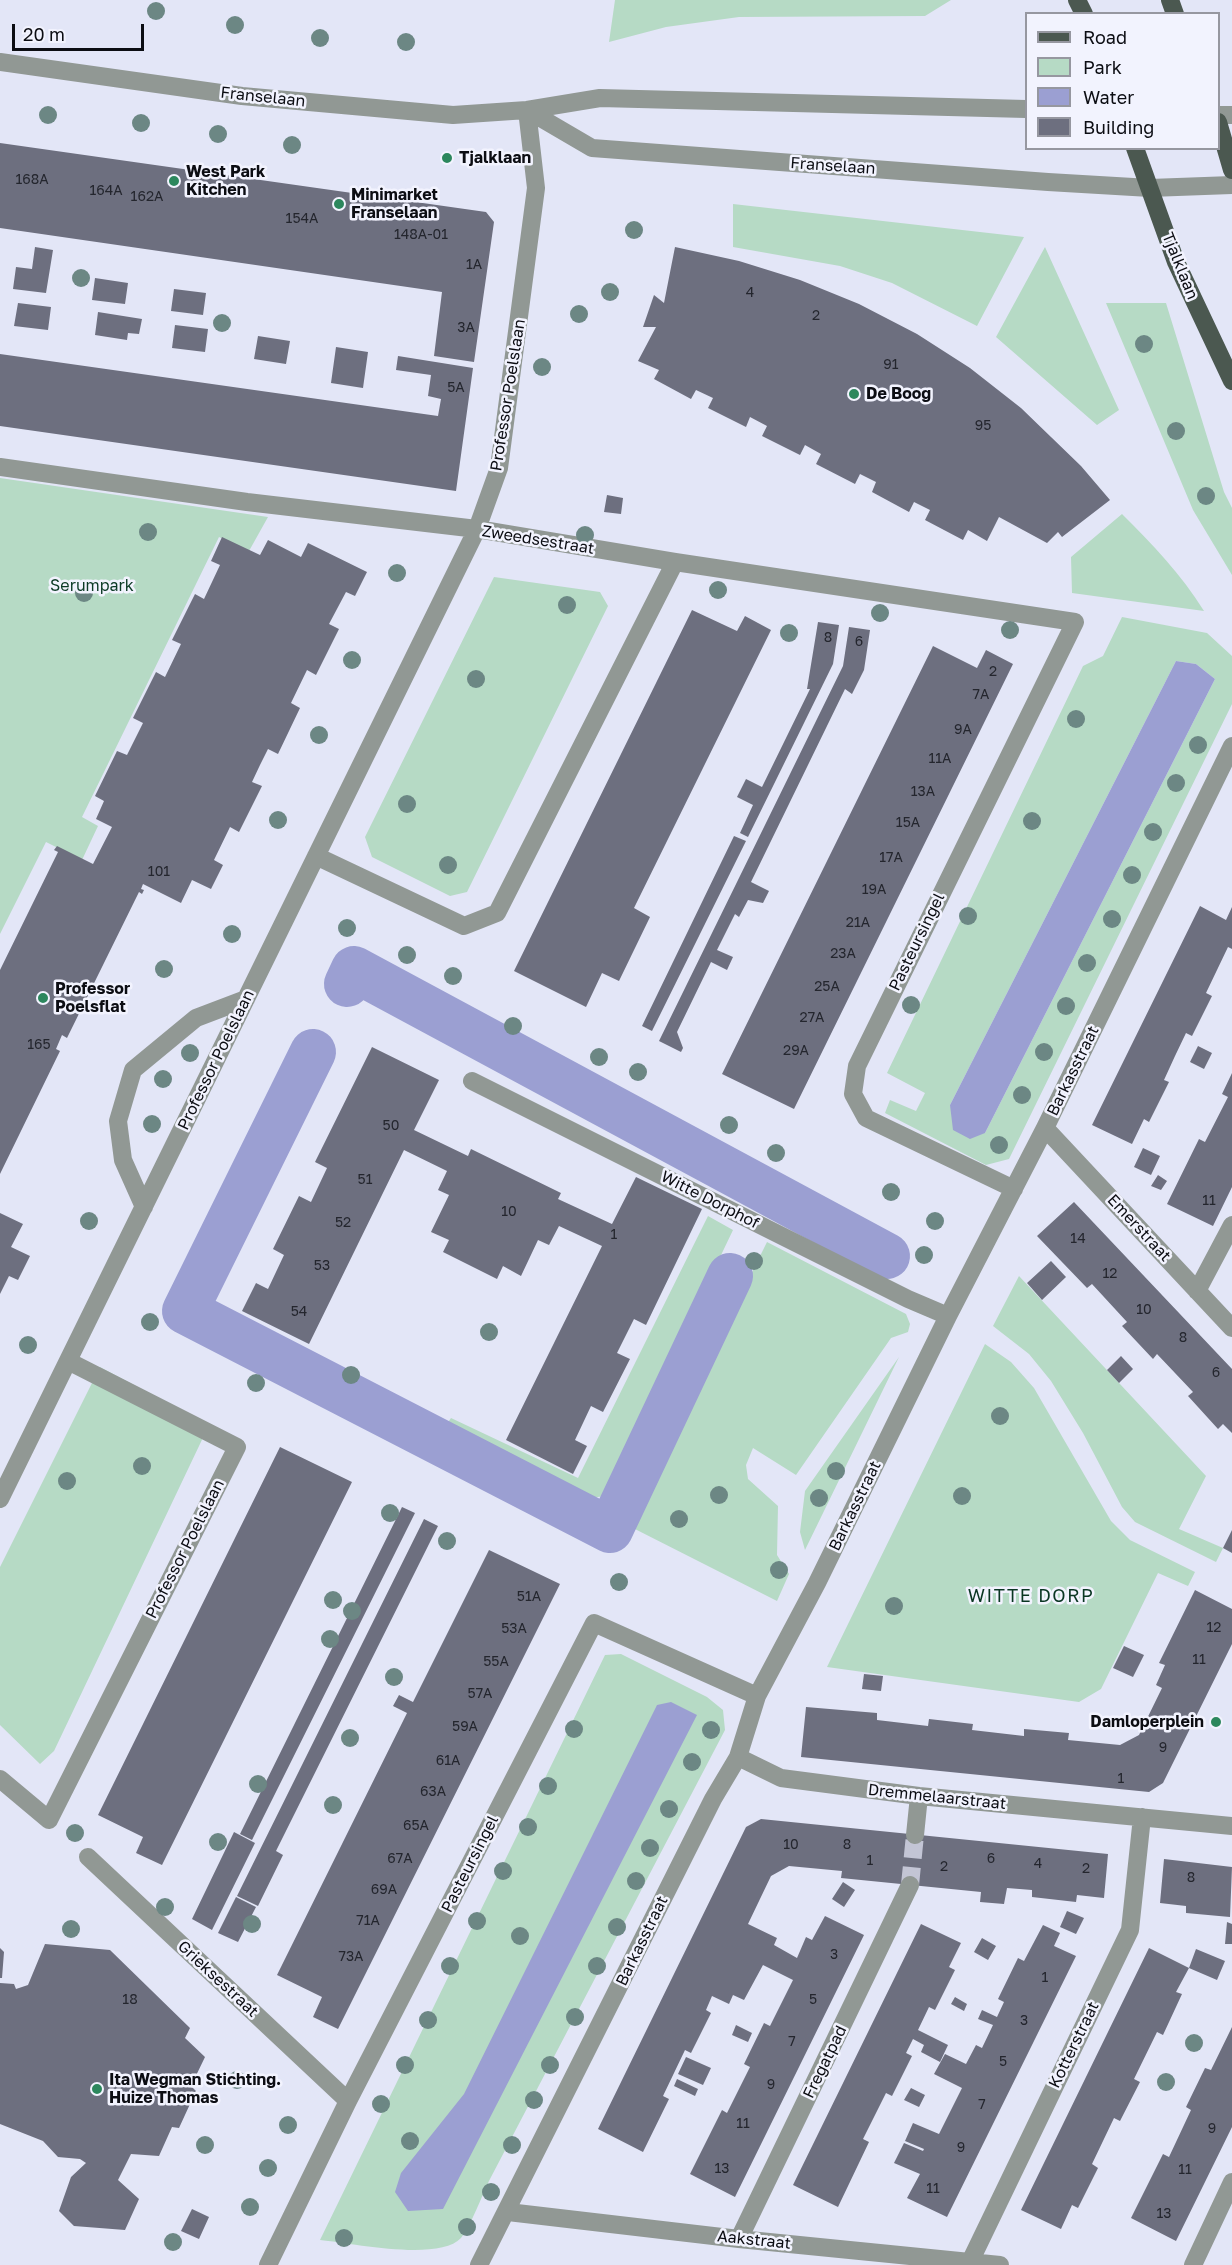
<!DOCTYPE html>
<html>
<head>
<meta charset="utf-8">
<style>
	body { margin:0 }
	#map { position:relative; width:1232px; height:2265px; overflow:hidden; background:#e3e6f7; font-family:"Golos Text",sans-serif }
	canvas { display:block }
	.legend { position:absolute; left:1025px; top:12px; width:195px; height:138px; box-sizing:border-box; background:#f2f3fe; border:2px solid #9697a0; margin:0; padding:8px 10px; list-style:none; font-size:18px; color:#0c0d13 }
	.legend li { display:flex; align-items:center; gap:12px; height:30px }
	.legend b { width:30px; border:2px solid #9697a0 }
	.scale { position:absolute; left:12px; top:24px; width:132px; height:27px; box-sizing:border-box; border:3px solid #0c0d13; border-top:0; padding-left:8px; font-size:18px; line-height:21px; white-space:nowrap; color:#0c0d13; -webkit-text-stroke:4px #f2f3fe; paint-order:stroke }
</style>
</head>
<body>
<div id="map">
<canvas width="1232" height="2265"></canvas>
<ul class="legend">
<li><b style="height:8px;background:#4b5850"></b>Road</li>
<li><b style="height:16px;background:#b6dac5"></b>Park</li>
<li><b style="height:16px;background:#9b9fd2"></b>Water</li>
<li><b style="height:16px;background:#6d6f7f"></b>Building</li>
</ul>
<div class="scale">20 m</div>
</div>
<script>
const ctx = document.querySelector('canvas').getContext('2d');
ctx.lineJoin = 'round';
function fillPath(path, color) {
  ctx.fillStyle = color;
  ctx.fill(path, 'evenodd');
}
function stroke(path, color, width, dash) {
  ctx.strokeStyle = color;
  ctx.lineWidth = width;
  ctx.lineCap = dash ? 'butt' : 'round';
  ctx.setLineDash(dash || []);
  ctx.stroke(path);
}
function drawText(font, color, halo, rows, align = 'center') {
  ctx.font = font + ' "Golos Text",sans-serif';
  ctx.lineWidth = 5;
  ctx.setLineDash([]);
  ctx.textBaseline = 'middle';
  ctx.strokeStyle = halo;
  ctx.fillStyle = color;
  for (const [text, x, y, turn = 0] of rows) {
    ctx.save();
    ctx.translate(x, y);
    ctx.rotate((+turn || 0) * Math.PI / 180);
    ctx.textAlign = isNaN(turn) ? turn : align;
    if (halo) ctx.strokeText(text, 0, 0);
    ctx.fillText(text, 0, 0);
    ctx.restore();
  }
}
const green = new Path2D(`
	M615,0H951L925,16L739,17L666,27L609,42Z
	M733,204L1024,237L977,326L892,283L840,266L733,247Z
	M1045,247L1119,410L1097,425L996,337Z
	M1106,303H1166L1224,492L1232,508V575L1193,510Z
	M0,478L268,517L249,551L219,537L82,817L98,826L82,860L46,842L0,934Z
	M1122,514C1153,545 1181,574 1204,611L1072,593L1071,557Z
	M494,577L600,592L608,606L467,892L450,896L372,857L365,837Z
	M1122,617L1207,633L1232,656V704L1009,1159L986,1165L885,1113L890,1100L916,1111L925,1093L887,1073L1083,666L1103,656ZM1176,661L1196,664L1215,679L985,1133L950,1105Z
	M708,1216L733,1230L606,1496L581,1499L440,1434L451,1418L578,1478Z
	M767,1242L906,1314L910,1324L908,1332L891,1338L796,1475L753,1448L746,1465L748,1479L778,1506L777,1555L789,1574L777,1601L627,1525Z
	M1019,1276L1206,1476L1179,1529L1223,1548L1216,1562L1135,1522L1122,1507L1083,1433L1051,1381L1029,1354L993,1326Z
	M985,1344L1011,1362L1034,1388L1111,1521L1130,1540L1195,1572L1188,1586L1158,1573L1101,1689L1079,1702L827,1667Z
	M899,1357L805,1550L800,1532L805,1491Z
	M100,1367L209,1425L54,1751L40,1764L0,1725V1567Z
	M621,1654L707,1697L723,1710L725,1730L490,2179C483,2193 470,2228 461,2238C439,2262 351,2243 320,2240L605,1655Z`);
const water = new Path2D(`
	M1176,661L1196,664L1215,679L985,1133L970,1139L953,1130L950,1105Z
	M671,1702L697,1715L443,2209L408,2211L395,2192L401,2173L464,2094L657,1705Z`);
const canal = new Path2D(`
	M347,984L354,969L887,1256
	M313,1052L185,1311L610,1530L730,1276`);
const building = new Path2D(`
	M0,143L486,212L494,222L474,362L434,356L442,292L0,228Z
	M35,247L53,250L46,293L13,289L16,267L32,269Z
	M675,247L739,261L800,280L859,304L917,334L970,368L1021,408L1081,466L1110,500L1062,537L1058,532L1047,543L999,517L987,541L968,530L963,540L925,520L930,510L914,502L909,512L872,492L876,482L860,474L855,484L816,464L821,454L805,445L800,455L762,436L767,426L750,417L746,427L708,408L713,398L696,390L691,399L654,379L659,370L638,361L656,327H643L654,295L664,303Z
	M95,278L128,283L125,304L92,300Z
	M174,289L206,293L203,315L171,311Z
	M18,303L51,307L48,330L14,326Z
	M98,312L142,319L139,334L128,333L127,340L95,335Z
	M175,325L208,329L205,352L172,348Z
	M258,336L290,341L286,364L254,359Z
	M336,347L368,352L363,388L331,383Z
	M0,354L438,416L441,399L428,396L431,375L396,370L398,356L473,368L456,491L0,426Z
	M607,495L623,498L621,514L604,512Z
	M222,537L260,555L268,540L301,557L308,543L367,572L355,596L346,592L329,624L339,629L316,675L307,670L291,703L300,708L278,754L268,749L260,765L252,782L262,786L239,832L230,827L214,860L223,865L211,889L192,880L181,903L143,884L141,889L144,890L142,894L139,892L67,1038L62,1035L56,1049L60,1051L0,1174V970L58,852L54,850L57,846L93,864L112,827L96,819L104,801L95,796L117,751L127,755L143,723L133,718L156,672L165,677L181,644L172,640L195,594L204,599L220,565L211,561Z
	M692,610L737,631L745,616L771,630L634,908L650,917L619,981L602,973L586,1007L514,971Z
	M818,622L839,625L833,664L748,837L740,833L753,805L737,797L746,779L762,787L810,689H807Z
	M849,627L870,630L864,670L852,694L845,689L751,882L769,891L763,903L748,900L739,917L735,914L717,950L733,957L727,970L711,962L677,1032L683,1048L681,1052L659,1041L843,666Z
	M933,646L977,668L986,650L1013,664L794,1109L722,1074Z
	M734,836L746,841L652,1031L642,1026Z
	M1200,906L1226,920L1232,907V949L1228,947L1206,993L1212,996L1192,1036L1186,1033L1175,1056L1164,1080L1169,1082L1149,1122L1144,1119L1132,1144L1092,1125Z
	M1198,1046L1212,1053L1204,1069L1190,1062Z
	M372,1047L439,1080L414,1130L468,1156L471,1149L561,1193L558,1199L612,1224L636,1177L702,1209L646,1325L634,1319L617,1353L630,1359L603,1412L591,1406L575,1440L587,1446L573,1474L506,1440L602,1246L559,1226L549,1245L538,1240L521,1276L503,1266L497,1279L443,1252L449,1240L431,1232L449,1195L438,1190L447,1171L404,1150L309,1344L242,1311L256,1283L268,1289L284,1255L273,1249L299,1196L311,1202L327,1168L315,1162Z
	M1232,1073V1187L1213,1226L1167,1204L1199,1139L1205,1142L1228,1097L1222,1094Z
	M1143,1148L1160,1156L1151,1175L1134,1167Z
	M1158,1175L1167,1181L1161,1190L1151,1186Z
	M1074,1202L1232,1369V1433L1223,1424L1218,1429L1188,1396L1193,1392L1157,1354L1153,1359L1122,1326L1127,1322L1092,1284L1087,1288L1037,1236Z
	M0,1213L23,1224L11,1247L30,1256L18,1280L9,1276L0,1294Z
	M1051,1261L1066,1277L1042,1300L1027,1283Z
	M1121,1356L1133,1369L1119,1383L1107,1370Z
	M280,1447L352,1482L162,1865L136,1853L143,1837L98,1815Z
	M402,1507L415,1513L252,1840L240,1834Z
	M424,1519L438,1526L276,1851L283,1855L258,1906L237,1896Z
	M1232,1530V1553L1223,1548Z
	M489,1550L560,1584L338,2029L313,2017L322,1997L277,1975L407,1713L393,1706L399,1695L413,1702Z
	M1195,1590L1232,1609V1644L1163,1783L1149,1792L801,1757L806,1707L877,1713V1720L928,1726L929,1719L973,1724L972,1730L1024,1736V1729L1069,1733L1068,1740L1120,1745L1139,1735L1162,1688L1156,1685L1165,1665L1159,1663Z
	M1124,1646L1144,1655L1133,1677L1113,1668Z
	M864,1674L883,1676L881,1691L862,1689Z
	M761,1819L1108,1854L1104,1898L1077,1895L1076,1902L1032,1897V1890L1007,1888L1004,1904L980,1902L981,1892L841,1878L842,1871L789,1866L771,1876L748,1924L777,1938L774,1945L797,1958L806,1937L812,1940L825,1916L864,1935L735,2197L690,2174L722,2110L727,2113L750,2067L744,2064L764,2023L770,2026L793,1980L763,1965L744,2000L733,1995L729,2004L712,1996L706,2010L711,2013L691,2053L685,2050L663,2096L669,2099L643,2152L598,2129L746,1827Z
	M234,1832L255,1843L212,1930L192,1919Z
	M1164,1859L1232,1867L1230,1917L1186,1913V1906L1160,1903Z
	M843,1882L855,1890L844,1907L832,1899Z
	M236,1897L256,1907L238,1942L218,1933Z
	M1067,1911L1084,1918L1076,1934L1060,1927Z
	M1227,1922L1232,1924V1944H1225Z
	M921,1924L961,1943L949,1967L955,1970L935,2010L929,2007L918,2030L948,2045L940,2062L921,2052L924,2045L913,2039L906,2053L912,2056L892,2096L886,2093L863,2139L869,2142L838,2207L793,2185Z
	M1043,1925L1060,1933L1054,1946L1076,1956L947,2217L907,2198L920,2174L894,2163L904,2143L923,2151L924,2149L905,2141L913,2123L939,2134L962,2088L934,2074L945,2054L966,2064L976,2045L982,2048L993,2025L978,2019L982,2010L997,2017L1004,2002L998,1999L1018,1958L1024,1961Z
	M982,1938L996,1946L988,1960L974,1952Z
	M45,1944L110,1950L190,2028L185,2038L205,2057L191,2086L196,2091L179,2128L172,2127L159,2156L131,2154L118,2180L139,2199L125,2230L74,2226L59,2211L71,2177L86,2163L80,2159L58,2157L43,2141L0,2124V1983L14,1984L16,1989L28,1985Z
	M0,1948L4,1952L2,1978H0Z
	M1149,1948L1189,1968L1176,1992L1182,1994L1163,2035L1157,2032L1134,2079L1140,2082L1120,2121L1114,2118L1092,2164L1098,2168L1078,2208L1072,2205L1061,2229L1021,2210Z
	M1196,1949L1225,1961L1217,1980L1189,1968Z
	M955,1997L967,2004L964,2011L951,2004Z
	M736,2025L752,2033L748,2042L732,2035Z
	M1232,2027V2127L1176,2241L1131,2218L1163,2154L1169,2157L1191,2110L1186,2107L1205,2068L1211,2070Z
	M686,2057L711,2068L703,2085L678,2074Z
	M677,2079L698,2089L695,2096L674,2086Z
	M911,2088L925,2095L919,2107L904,2100Z
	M192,2209L209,2217L199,2239L181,2231Z`);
const minorTunnel = new Path2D(`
	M910,1885L915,1835`);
const minor = new Path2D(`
	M0,62L242,96L453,115L527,110L600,98L1026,109
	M527,110L592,148L1048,182L1150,188L1232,185
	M1218,115H1232
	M0,467L247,502L477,529L675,562L1075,622L857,1066L853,1094L866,1118L1014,1189
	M316,856L464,926L497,913L675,562
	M472,1081L908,1299L948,1316
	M1045,1128L1232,1328
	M144,1207L123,1160L118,1121L133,1070L196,1018L246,999
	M1197,1291L1232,1225
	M0,1499L477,529L499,468L536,188L527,110
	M738,1757L781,1778L919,1796L1232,1826
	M0,1779L49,1820L237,1447L68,1361
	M915,1835L919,1796
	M88,1857L348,2101
	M508,2212L739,2239L1000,2265
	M739,2239L910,1885
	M970,2262L1130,1930L1142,1817
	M268,2265L348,2101L594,1623L757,1696
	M479,2265L713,1799L738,1757L757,1696L817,1583L948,1316L1045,1128L1232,746
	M1193,2265L1232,2182`);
const major = new Path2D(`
	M1077,0L1084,14
	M1170,0L1175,14
	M1218,122L1232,170
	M1135,148L1176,262L1232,381`);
const trees = [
	[156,11],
	[235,25],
	[320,38],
	[406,42],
	[48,115],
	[141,123],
	[218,134],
	[292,145],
	[634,230],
	[81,278],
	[610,292],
	[579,314],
	[222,323],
	[1144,344],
	[542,367],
	[1176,431],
	[1206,496],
	[148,532],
	[585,535],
	[397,573],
	[718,590],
	[84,593],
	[567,605],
	[880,613],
	[1010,630],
	[789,633],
	[352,660],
	[476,679],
	[1076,719],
	[319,735],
	[1198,745],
	[1176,783],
	[407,804],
	[278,820],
	[1032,821],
	[1153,832],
	[448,865],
	[1132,875],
	[968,916],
	[1112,919],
	[347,928],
	[232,934],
	[407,955],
	[1087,963],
	[164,969],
	[453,976],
	[911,1005],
	[1066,1006],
	[513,1026],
	[1044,1052],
	[190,1053],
	[599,1057],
	[638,1072],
	[163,1079],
	[1022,1095],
	[152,1124],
	[729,1125],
	[999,1145],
	[776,1153],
	[891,1192],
	[89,1221],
	[935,1221],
	[924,1255],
	[754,1261],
	[150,1322],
	[489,1332],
	[28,1345],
	[351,1375],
	[256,1383],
	[1000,1416],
	[142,1466],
	[836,1471],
	[67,1481],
	[719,1495],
	[962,1496],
	[819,1498],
	[390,1513],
	[679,1519],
	[447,1541],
	[779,1570],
	[619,1582],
	[333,1600],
	[894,1606],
	[352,1611],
	[330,1639],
	[394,1677],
	[574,1729],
	[711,1730],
	[350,1738],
	[692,1762],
	[258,1784],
	[548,1786],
	[333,1805],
	[669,1809],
	[528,1827],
	[75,1833],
	[218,1842],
	[650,1848],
	[503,1871],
	[636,1881],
	[165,1907],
	[477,1921],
	[252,1924],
	[617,1927],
	[71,1929],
	[520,1936],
	[450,1966],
	[597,1966],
	[575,2017],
	[428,2020],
	[1194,2043],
	[405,2065],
	[550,2065],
	[237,2080],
	[1166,2082],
	[534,2100],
	[381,2104],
	[288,2125],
	[410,2141],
	[205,2145],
	[512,2145],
	[268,2168],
	[491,2192],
	[250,2207],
	[467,2227],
	[344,2238],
	[173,2242]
];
const markers = [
	[447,158,6,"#2c875d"],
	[174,181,6,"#2c875d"],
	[339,204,6,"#2c875d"],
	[854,394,6,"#2c875d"],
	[43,998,6,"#2c875d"],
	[1216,1722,6,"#2c875d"],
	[97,2089,6,"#2c875d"]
];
const numberNames = [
	["168A",32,180],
	["164A",106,191],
	["162A",147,197],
	["154A",302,219],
	["148A-01",421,235],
	["1A",474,265],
	["4",750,293],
	["2",816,316],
	["3A",466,328],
	["91",891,365],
	["5A",456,388],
	["95",983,426],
	["8",828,638],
	["6",859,642],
	["2",993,672],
	["7A",981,695],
	["9A",963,730],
	["11A",940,759],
	["13A",923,792],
	["15A",908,823],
	["17A",891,858],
	["101",159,872],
	["19A",874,890],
	["21A",858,923],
	["23A",843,954],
	["25A",827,987],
	["27A",812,1018],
	["165",39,1045],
	["29A",796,1051],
	["50",391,1126],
	["51",365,1180],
	["11",1209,1201],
	["10",509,1212],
	["52",343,1223],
	["1",614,1235],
	["14",1078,1239],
	["53",322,1266],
	["12",1110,1274],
	["10",1144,1310],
	["54",299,1312],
	["8",1183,1338],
	["6",1216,1373],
	["51A",529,1597],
	["12",1214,1628],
	["53A",514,1629],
	["11",1199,1660],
	["55A",496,1662],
	["57A",480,1694],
	["59A",465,1727],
	["9",1163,1748],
	["61A",448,1761],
	["1",1121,1779],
	["63A",433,1792],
	["65A",416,1826],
	["10",791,1845],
	["8",847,1845],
	["67A",400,1859],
	["6",991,1859],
	["1",870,1861],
	["4",1038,1864],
	["2",944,1867],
	["2",1086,1869],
	["8",1191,1878],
	["69A",384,1890],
	["71A",368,1921],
	["3",834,1955],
	["73A",351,1957],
	["1",1045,1978],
	["18",130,2000],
	["5",813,2000],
	["3",1024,2021],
	["7",792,2042],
	["5",1003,2062],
	["9",771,2085],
	["7",982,2105],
	["11",743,2124],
	["9",1212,2129],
	["9",961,2148],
	["13",722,2169],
	["11",1185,2170],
	["11",933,2189],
	["13",1164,2214]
];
const streetNames = [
	["Franselaan",263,97,6],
	["Franselaan",833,166,4],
	["Tjalklaan",1180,266,68],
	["Professor Poelslaan",508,395,-81],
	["Zweedsestraat",538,540,9],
	["Pasteursingel",917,942,-64],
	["Professor Poelslaan",216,1060,-64],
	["Barkasstraat",1073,1071,-64],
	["Witte Dorphof",710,1200,27],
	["Emerstraat",1139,1228,47],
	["Barkasstraat",855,1506,-64],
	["Professor Poelslaan",185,1549,-63],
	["Dremmelaarstraat",937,1797,6],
	["Pasteursingel",470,1864,-63],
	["Barkasstraat",642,1941,-64],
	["Grieksestraat",218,1979,43],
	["Kotterstraat",1074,2045,-64],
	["Fregatpad",825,2062,-64],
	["Aakstraat",754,2240,6]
];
const poiNames = [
	["Tjalklaan",459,158],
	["West Park",186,172],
	["Kitchen",186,190],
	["Minimarket",351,195],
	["Franselaan",351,213],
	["De Boog",866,394],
	["Professor",55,989],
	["Poelsflat",55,1007],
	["Damloperplein",1204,1722,"right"],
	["Ita Wegman Stichting.",109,2080],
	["Huize Thomas",109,2098]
];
const parkNames = [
	["Serumpark",92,586]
];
const neighbourhoodNames = [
	["WITTE DORP",1031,1596]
];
fillPath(green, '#b6dac5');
fillPath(water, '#9b9fd2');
stroke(canal, '#9b9fd2', 46);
fillPath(building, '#6d6f7f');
stroke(minorTunnel, '#c3c5d5', 18, [18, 9]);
stroke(minor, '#919894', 18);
stroke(major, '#4b5850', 18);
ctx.fillStyle = '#6c8784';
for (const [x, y] of trees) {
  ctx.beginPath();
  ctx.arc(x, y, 9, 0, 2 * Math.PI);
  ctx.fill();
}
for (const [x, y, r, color] of markers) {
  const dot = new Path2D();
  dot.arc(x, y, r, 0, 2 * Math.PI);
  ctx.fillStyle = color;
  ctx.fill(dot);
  stroke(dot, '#f2f3fe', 2);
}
drawText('14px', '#24262e', null, numberNames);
drawText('16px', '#0c0d13', '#f2f3fe', streetNames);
drawText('bold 16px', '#0c0d13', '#f2f3fe', poiNames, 'left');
drawText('16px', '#0b3a25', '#f2f3fe', parkNames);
ctx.letterSpacing = '1.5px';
drawText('18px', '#093622', '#f2f3fe', neighbourhoodNames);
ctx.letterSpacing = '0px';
</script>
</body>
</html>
